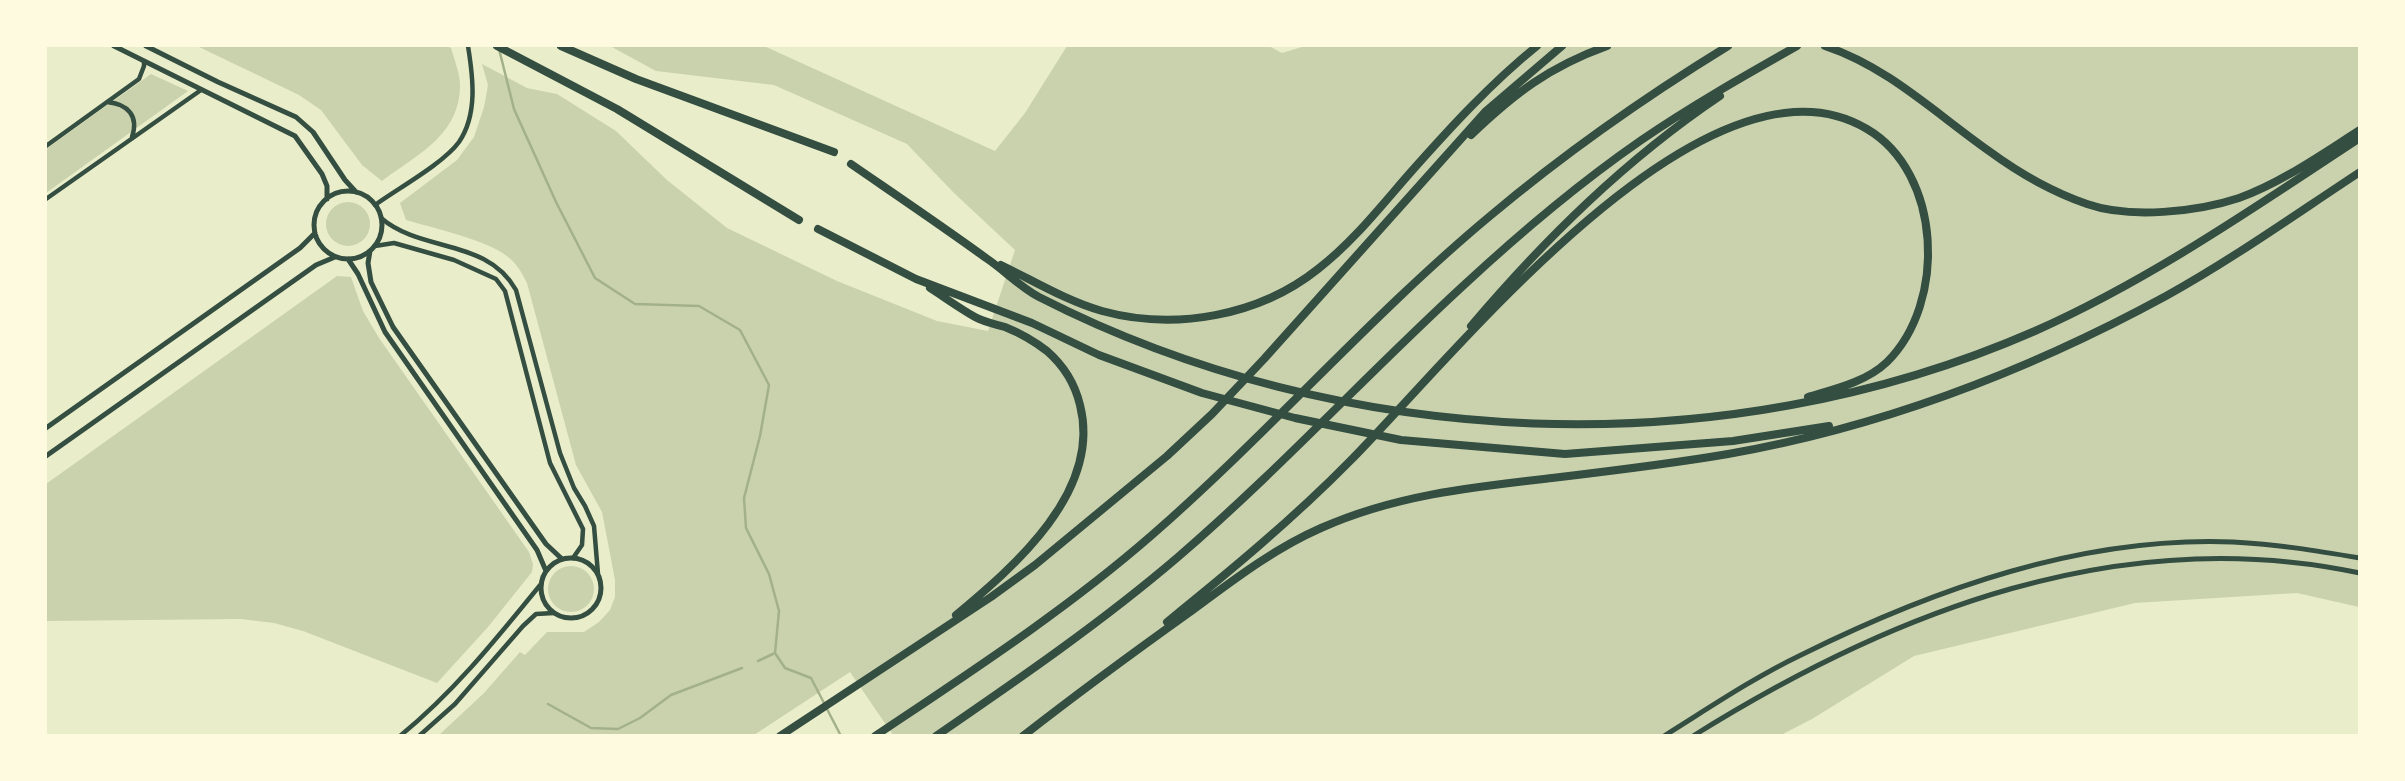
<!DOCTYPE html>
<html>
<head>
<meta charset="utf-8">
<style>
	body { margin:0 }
	#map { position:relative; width:2405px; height:781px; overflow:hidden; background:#e9edc9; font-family:"Alegreya Sans",sans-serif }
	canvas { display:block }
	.frame { position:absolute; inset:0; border:47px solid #fefae0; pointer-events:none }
</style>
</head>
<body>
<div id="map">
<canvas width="2405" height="781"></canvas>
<div class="frame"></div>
</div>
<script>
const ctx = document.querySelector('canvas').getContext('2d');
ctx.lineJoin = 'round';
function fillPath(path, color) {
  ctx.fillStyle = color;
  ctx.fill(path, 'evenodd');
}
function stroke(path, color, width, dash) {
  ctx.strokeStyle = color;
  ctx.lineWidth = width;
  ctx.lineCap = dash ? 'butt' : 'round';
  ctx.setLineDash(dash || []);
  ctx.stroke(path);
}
const green = new Path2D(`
	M197,46H447L451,48C454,59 460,73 460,85C460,135 418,154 382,181L362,165L321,110L299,95Z
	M610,46H764L995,151L1025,113L1067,46H1269L1282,53L1305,46H2359V607L2297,593L2135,603L1914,656L1812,719L1781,735H893L850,672L754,735H439L484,693L520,652L525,655L547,632H584L599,622L610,610L615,597V580L602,512L576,465L527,283C522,273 517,264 508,257C488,240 433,228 406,220L400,203L457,160L474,137L484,107L488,85L482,64L527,88L557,94L616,131L667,180L727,228L837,281L937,321L988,331L1015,250L954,193L907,144L774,85L656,71Z
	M151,74L188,91L46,193V149Z
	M326 224a22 22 0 1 1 44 0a22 22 0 1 1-44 0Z
	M337,276L351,277L363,311L379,338L529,552L533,564L532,572L488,627L437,683L303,631L274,623L241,619L46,621V484Z
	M548 589a23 23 0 1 1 46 0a23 23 0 1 1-46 0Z`);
const stream = new Path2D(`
	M499,49L514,109L556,202L595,278L635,304L699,306L740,330L769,385L760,436L744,498L746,528L769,574L779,611L775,653L785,668L811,678L824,703
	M758,661L775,653
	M548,704L591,728L618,729L640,718L671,695L742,668
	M827,709L841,736`);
const minor = new Path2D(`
	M107,102C128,104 139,116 132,137
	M46,146L139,79L144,66V61
	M46,199L201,90
	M375,205C397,189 444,163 459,142C478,114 473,77 468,46
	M381,218C422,253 487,238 516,290L560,453L574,488L585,506L594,526L598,574
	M375,246L394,243L454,260L496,279L505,291L550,463L583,529L582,545L573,558
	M400,736C455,691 497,638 541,584
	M419,736L455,704L523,626L536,614L554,613`);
const tertiary = new Path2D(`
	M114,46L295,136L322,174L327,186V199
	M146,46L218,82L296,117L313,132L345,180L356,192
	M314 225a34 34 0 1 1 68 0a34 34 0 1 1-68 0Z
	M370,251L368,263L371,282L393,327L546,544L562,559
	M348,259L358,274L385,332L537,550L546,571
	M46,428L300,248L315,233
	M46,456L316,265L335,257
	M541 588a30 30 0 1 1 60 0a30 30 0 1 1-60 0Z
	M1664,736C1709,708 1753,678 1801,655C1934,589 2082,536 2233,542C2276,544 2318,551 2360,558
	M1693,736C1893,611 2121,522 2360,573`);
const motorway = new Path2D(`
	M497,46L617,109L799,220
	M561,46L636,79L834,152
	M1825,46C1888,67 1935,113 1989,151C2019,173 2052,192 2087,204C2130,219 2197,212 2239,198C2281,183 2322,154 2360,130
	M1471,135C1515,93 1549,67 1607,46
	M851,164C896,195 942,226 986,258C1004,270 1020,287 1039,297C1342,452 1722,468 2035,331C2150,280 2255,207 2360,138
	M818,229L916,279L1032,323L1099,355L1202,393L1295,418L1401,440L1565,454L1733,441L1829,426
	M1001,265C1034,281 1067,301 1102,311C1175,331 1259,316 1318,269C1353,242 1381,206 1410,173C1449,129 1491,83 1537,46
	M930,288C944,297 959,308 975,317C984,322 995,324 1005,327C1020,333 1034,341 1047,351C1063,365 1075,384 1080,405C1102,491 1015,566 956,615
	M1471,326C1545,239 1625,160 1720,96
	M1167,622C1230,571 1293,519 1350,461C1449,362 1707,33 1867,129C1942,173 1947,303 1887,362C1866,382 1835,389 1808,397
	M780,736L991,597L1035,565L1167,456L1212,414L1264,359L1486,111L1562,46
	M875,736C969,673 1066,610 1152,535C1269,433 1371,315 1490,216C1565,153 1645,97 1728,46
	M936,736C1019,679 1102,622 1178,557C1278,471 1367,374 1464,285C1519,234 1578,184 1640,141C1691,106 1744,76 1797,46
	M1023,736C1078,693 1134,652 1190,612C1232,581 1273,549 1321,528C1395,495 1472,487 1552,478C1611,471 1670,464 1728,454C1882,427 2030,370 2166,296C2233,259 2296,214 2360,172`);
fillPath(green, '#cad2ad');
stroke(stream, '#a3b18a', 2.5);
stroke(minor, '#344e41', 4.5);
stroke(tertiary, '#344e41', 5);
stroke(motorway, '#344e41', 8);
</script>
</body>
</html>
